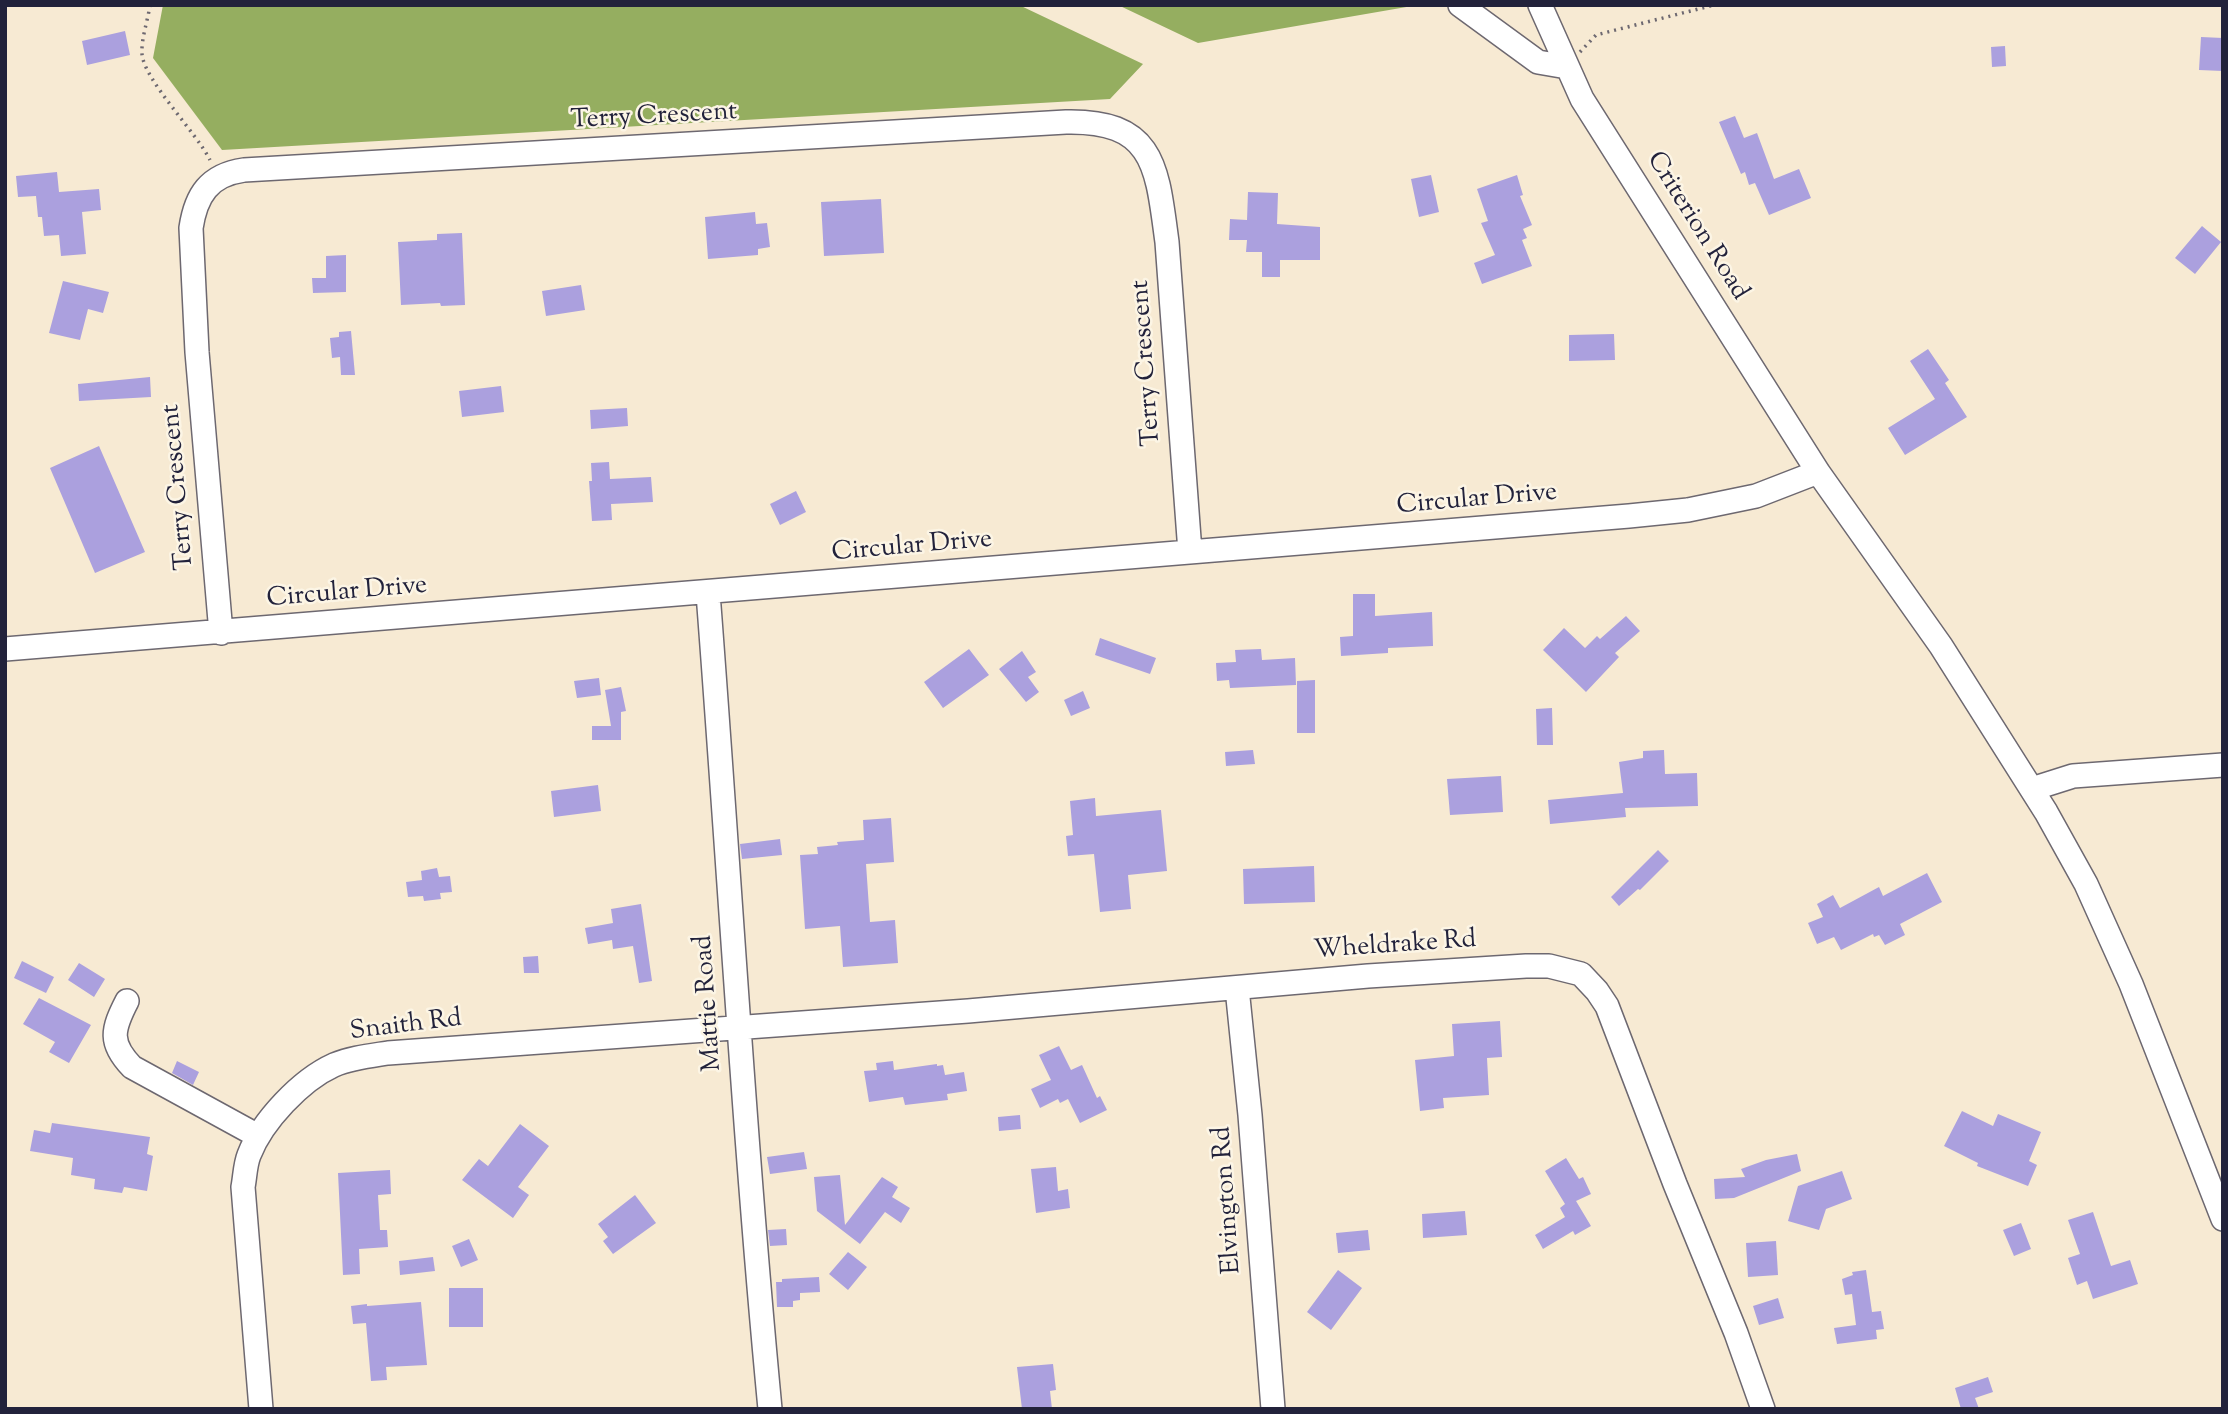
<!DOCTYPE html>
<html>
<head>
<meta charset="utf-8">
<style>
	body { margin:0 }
	#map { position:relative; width:2228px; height:1414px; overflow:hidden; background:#f7ead3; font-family:"Sorts Mill Goudy",serif }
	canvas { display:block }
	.frame { position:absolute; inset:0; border:7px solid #22223b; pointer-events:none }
</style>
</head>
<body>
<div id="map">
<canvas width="2228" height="1414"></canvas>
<div class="frame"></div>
</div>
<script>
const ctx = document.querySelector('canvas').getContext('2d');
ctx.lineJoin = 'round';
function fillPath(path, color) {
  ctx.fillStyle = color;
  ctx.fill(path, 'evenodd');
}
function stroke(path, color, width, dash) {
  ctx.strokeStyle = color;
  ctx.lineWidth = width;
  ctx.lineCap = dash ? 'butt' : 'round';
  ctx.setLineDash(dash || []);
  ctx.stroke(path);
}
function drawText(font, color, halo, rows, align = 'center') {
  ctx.font = font + ' "Sorts Mill Goudy",serif';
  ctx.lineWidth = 5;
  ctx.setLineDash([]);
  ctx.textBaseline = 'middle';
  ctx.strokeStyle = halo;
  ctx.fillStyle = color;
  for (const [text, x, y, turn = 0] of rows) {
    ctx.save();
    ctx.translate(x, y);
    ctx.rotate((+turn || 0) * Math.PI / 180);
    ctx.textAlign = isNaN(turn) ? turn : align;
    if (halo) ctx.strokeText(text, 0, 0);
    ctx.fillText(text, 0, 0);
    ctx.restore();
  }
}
const forest = new Path2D(`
	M163,5H1019L1143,64L1110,99L222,150L153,58Z
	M1118,5H1418L1198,43Z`);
const building = new Path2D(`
	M125,31L130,55L87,65L82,41Z
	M2201,37L2223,38V71L2199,70Z
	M2005,46L2006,66L1992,67L1991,47Z
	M1735,116L1744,138L1757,133L1774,179L1799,169L1811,198L1769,215L1755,183L1749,185L1745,172L1741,174L1719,122Z
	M57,172L59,192L99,189L101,210L82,212L86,254L61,256L59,235L44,236L42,217H38L36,196L18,197L16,176Z
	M1431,175L1439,212L1419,217L1411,179Z
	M1517,175L1523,195L1520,196L1532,225L1523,229L1527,238L1522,240L1532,266L1482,284L1474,263L1495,255L1481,223L1488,221L1477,189Z
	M1248,192L1278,193L1277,224L1320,227V260H1280V277H1262V252H1246L1247,240H1229L1230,219L1247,220Z
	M881,199L884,253L824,256L821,202Z
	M755,212L756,224L767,223L770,247L758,249V255L708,259L705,217Z
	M2202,226L2221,242L2195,274L2175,258Z
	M462,233L465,305L441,306L440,303L401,305L398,242L437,240V234Z
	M346,255V292L313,293L312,278H326V256Z
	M63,281L109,292L103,313L88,309L80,340L49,333Z
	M581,285L585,310L546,316L542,291Z
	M351,331L355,375H341L340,357L332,358L330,338L339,337V332Z
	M1614,334L1615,360L1569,361V335Z
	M1928,349L1949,380L1945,383L1967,417L1905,455L1888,428L1935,399L1910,361Z
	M150,377L151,397L79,401L78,384Z
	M501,386L504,412L462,417L459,391Z
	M627,408L628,426L591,429L590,410Z
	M99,446L145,552L95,573L50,468Z
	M609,462L610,479L651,477L653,502L611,504L612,520L592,521L589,481H592L591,463Z
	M796,491L806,512L780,525L770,504Z
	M1353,594H1375V616L1432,612L1433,646L1388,648V653L1341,656L1340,637L1353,636Z
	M1626,616L1640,631L1615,653L1619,657L1586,692L1543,650L1564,628L1585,648L1597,636L1600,639Z
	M1100,638L1156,658L1150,674L1095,655Z
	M969,649L989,675L943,708L924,682Z
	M1261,649L1262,660L1295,658L1296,685L1230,688L1229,680L1217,681L1216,663L1236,662L1235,650Z
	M1022,651L1036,672L1028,677L1039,692L1026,702L999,669Z
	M599,678L601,695L577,698L574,681Z
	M1315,680V733H1297V681Z
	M621,687L626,711L621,712V740H592V726H611L605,690Z
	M1083,691L1090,708L1071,716L1064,700Z
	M1552,708L1553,745H1537L1536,709Z
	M1253,750L1255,764L1226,766L1225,752Z
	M1664,750L1665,774L1697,773L1698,806L1625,808L1626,817L1550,824L1548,800L1623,793L1619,762L1643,758V751Z
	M1501,776L1503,812L1450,815L1447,779Z
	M598,785L601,811L554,817L551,791Z
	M1095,798L1096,816L1161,810L1167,871L1128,875L1131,909L1100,912L1094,854L1068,856L1066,836L1073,835L1070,801Z
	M891,818L894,862L866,864L870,922L895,920L898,963L843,967L840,926L805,929L800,855L818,854L817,847L838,845L837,842L864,840L863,820Z
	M780,839L782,855L742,859L740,844Z
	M1658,850L1669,861L1640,890L1638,889L1619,906L1611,897Z
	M1314,866L1315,902L1244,904L1243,869Z
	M437,868L439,877L450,876L452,892L440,893L441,899L424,901L423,896L408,897L406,882L422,880L421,871Z
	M1927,873L1942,902L1900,924L1905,935L1885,945L1879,935L1874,937L1873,934L1841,950L1834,937L1817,944L1808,923L1823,917L1817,904L1833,895L1840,908L1879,887L1883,896Z
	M641,904L652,981L639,983L633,946L613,949L612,940L588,944L585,928L613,923L611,909Z
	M538,956L539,973H524L523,957Z
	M22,961L54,977L46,993L14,978Z
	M79,963L105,979L94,997L68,980Z
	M39,998L91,1025L69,1063L49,1052L55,1042L23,1024Z
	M1500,1021L1502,1057L1487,1058L1489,1095L1443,1098L1444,1108L1420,1111L1415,1060L1454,1056L1452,1024Z
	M1059,1046L1071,1070L1082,1065L1097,1098L1100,1096L1107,1110L1080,1123L1068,1099L1060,1103L1058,1099L1040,1108L1031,1089L1051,1080L1039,1055Z
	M177,1061L199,1072L193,1085L172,1073Z
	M893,1061L894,1070L937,1064V1066L943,1065L945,1075L964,1072L967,1091L947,1094L948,1100L905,1105L903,1097L869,1102L864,1071L877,1070L876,1063Z
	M1962,1111L1993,1126L1998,1114L2041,1132L2029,1161L2037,1165L2028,1186L1977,1166L1978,1163L1944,1146Z
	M1020,1115L1021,1129L999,1131L998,1117Z
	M52,1123L150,1137L147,1154L153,1156L147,1191L124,1187L122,1193L94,1189L95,1179L71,1175L73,1158L30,1151L34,1130L50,1133Z
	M520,1124L549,1146L518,1187L529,1195L513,1218L462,1180L479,1159L488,1166Z
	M804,1152L807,1169L770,1174L767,1157Z
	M1797,1154L1801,1171L1734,1198L1715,1199L1714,1179L1745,1177L1741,1169L1766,1160Z
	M1566,1158L1579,1179L1583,1177L1591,1194L1576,1201L1591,1226L1575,1235L1573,1231L1543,1249L1535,1235L1565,1217L1560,1208L1565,1204L1545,1171Z
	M1056,1167L1058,1191L1068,1189L1070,1208L1036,1213L1031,1169Z
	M390,1170L391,1194L378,1195L380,1230H387L388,1247L359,1249L360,1274L343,1275L338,1173Z
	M1842,1171L1852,1199L1826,1209L1819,1230L1788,1221L1798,1186Z
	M840,1175L845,1225L882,1177L898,1187L892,1197L910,1208L901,1223L885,1212L860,1244L817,1211L814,1177Z
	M635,1195L656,1223L613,1254L603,1241L608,1237L598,1224Z
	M1465,1211L1467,1235L1423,1238L1422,1214Z
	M2093,1212L2111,1266L2130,1260L2138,1284L2093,1299L2087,1281L2077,1285L2068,1258L2080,1254L2068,1220Z
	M2021,1223L2031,1249L2014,1256L2003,1230Z
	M786,1229L787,1245L770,1246L768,1230Z
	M1368,1230L1370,1250L1338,1253L1336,1233Z
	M469,1239L478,1260L461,1267L452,1246Z
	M1776,1241L1778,1275L1748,1277L1746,1243Z
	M848,1252L867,1267L848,1290L829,1274Z
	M433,1257L435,1271L400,1275L399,1261Z
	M1338,1270L1362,1288L1331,1330L1307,1312Z
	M1866,1270L1872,1312L1881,1311L1884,1329L1876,1330L1877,1339L1837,1344L1834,1328L1856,1325L1852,1294L1845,1295L1842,1279L1853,1275L1852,1272Z
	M819,1277L820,1292L800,1293V1300L793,1301V1307H777L776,1282H782V1279Z
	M449,1288H483V1327H449Z
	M1778,1298L1784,1318L1759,1325L1753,1306Z
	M421,1302L427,1365L386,1367L387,1380L371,1381L366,1323L353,1324L351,1306L367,1304V1306Z
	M1053,1364L1056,1390L1050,1391L1052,1409H1022L1017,1367Z
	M1988,1377L1993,1392L1975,1398L1979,1409H1961L1955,1388Z`);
const path = new Path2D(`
	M150,5C148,20 141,39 142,54C144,80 196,132 210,160
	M1580,52L1596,35L1714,5`);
const minor = new Path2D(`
	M1460,5L1538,62L1567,67
	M1540,5L1582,99L1818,472L1941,646L2046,812L2086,884L2131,984L2223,1219
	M708,593C729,865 744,1137 770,1409
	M221,633L197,352L191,228C196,195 209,175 244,170L1066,122C1156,120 1157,169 1167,242L1190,552
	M5,649L1629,516L1688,510L1756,496L1818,472
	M2032,789L2073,776L2223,765
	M1237,988L1250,1115L1273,1409
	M127,1001C112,1030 109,1043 132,1067L258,1136
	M261,1409L243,1187C245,1177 245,1165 249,1155C262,1121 301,1080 334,1065C351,1058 369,1056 388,1053L968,1011L1368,976L1526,966H1549L1581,974L1597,991L1607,1006L1675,1184L1736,1333L1763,1409`);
const streetNames = [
	["Terry Crescent",654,118,-3],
	["Criterion Road",1696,227,58],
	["Terry Crescent",1148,363,-94],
	["Terry Crescent",180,487,-95],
	["Circular Drive",1477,501,-5],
	["Circular Drive",912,548,-5],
	["Circular Drive",347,594,-5],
	["Wheldrake Rd",1395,947,-4],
	["Mattie Road",710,1003,-94],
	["Snaith Rd",406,1027,-7],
	["Elvington Rd",1229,1200,-94]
];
fillPath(forest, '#95ae60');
fillPath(building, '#aba0de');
stroke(minor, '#6d6870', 26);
stroke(path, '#6d6870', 3.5, [2, 5]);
stroke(minor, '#fff', 23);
drawText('26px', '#22223b', '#fcf5e5', streetNames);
</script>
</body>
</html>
